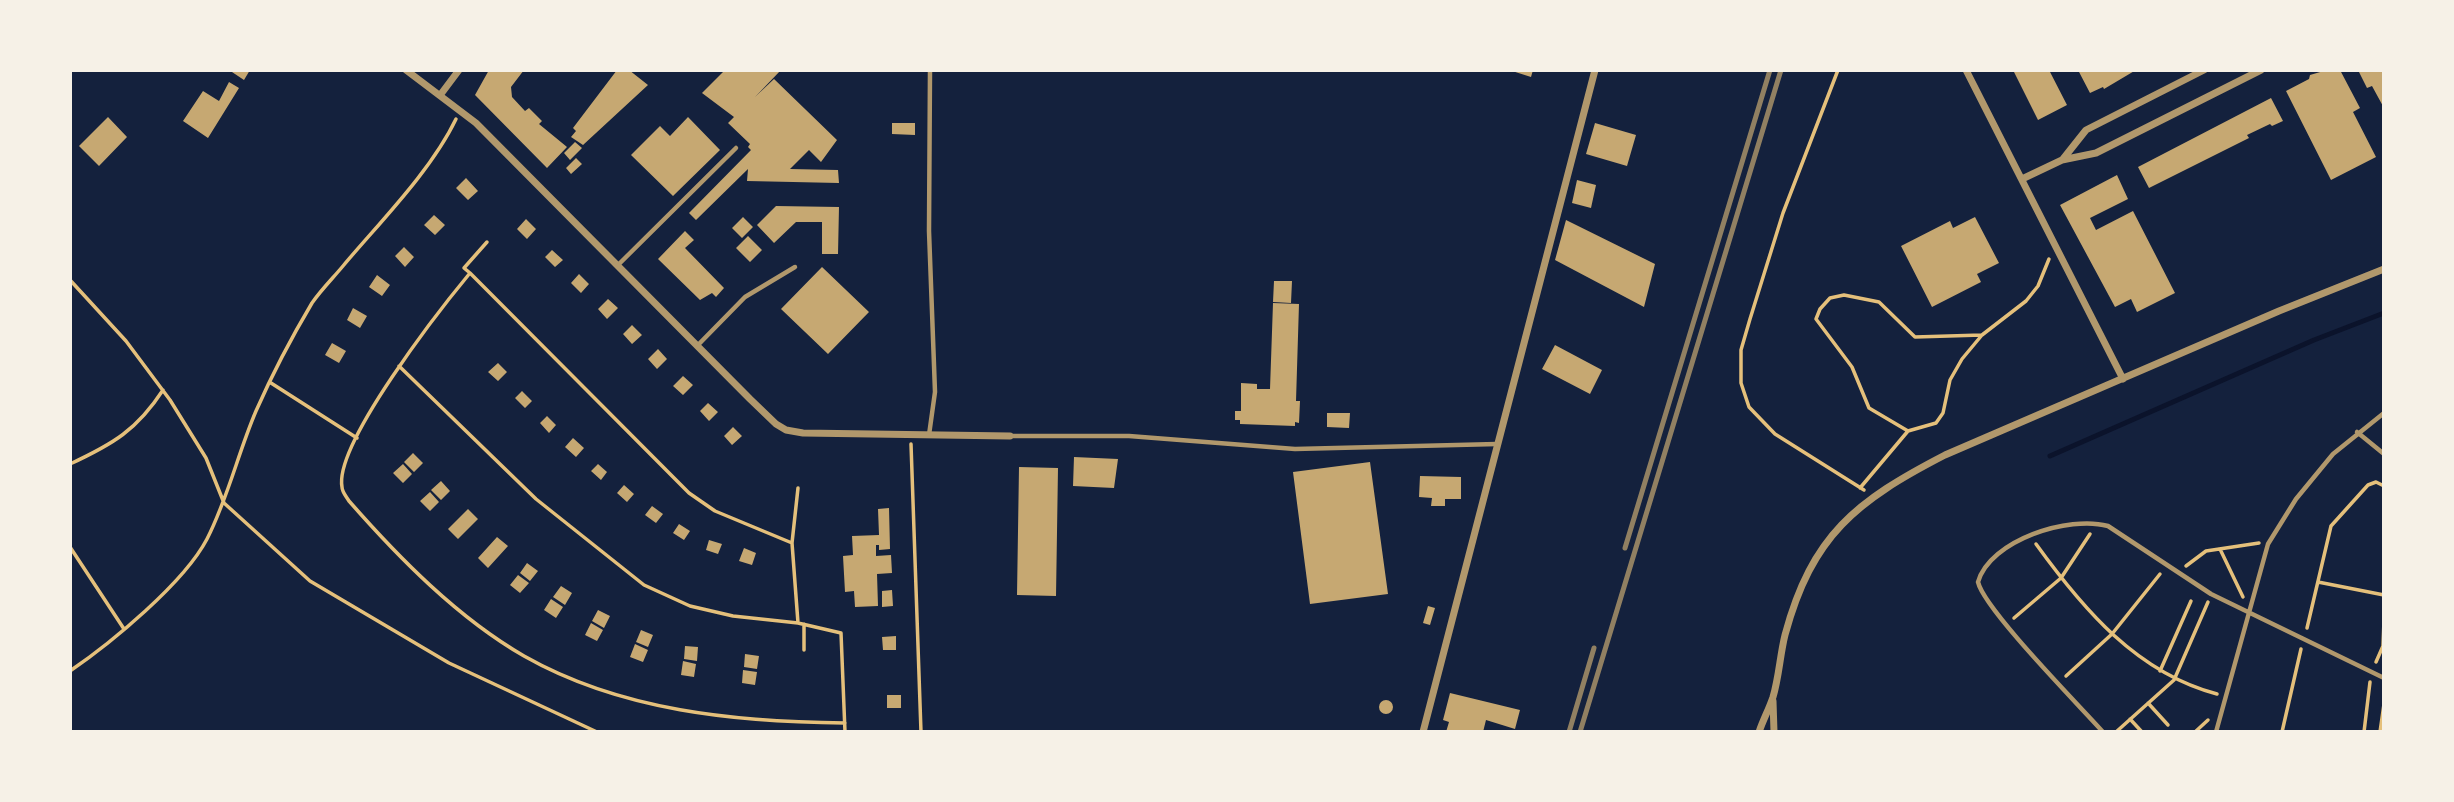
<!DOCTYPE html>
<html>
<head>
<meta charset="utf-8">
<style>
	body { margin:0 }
	#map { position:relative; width:2454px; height:802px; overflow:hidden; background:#14213d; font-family:"Zilla Slab",serif }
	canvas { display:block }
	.frame { position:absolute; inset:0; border:72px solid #f6f1e7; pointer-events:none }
</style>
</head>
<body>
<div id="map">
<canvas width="2454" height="802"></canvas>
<div class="frame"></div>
</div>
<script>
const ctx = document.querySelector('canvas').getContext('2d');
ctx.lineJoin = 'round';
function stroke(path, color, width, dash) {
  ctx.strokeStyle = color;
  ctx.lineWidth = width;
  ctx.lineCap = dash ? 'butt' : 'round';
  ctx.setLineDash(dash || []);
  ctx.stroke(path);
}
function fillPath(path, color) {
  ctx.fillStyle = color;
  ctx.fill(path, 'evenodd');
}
const stream = new Path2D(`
	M2050,456L2314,340L2384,313`);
const building = new Path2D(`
	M229,70H250L244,80Z
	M489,70H524L511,87L512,97L525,111L529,108L542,121L539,124L567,147L547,168L475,95Z
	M617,70H629L648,85L583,145L571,137L576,131L573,128Z
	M725,70H781L755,97L774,79L837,140L821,162L809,150L790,169L838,170L839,183L747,181L748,169L696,220L689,213L751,150L748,147L750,144L728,123L734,117L702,93Z
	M1509,70H1533L1531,77Z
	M2013,70H2049L2067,105L2038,120Z
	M2078,70H2136L2104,89L2103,87L2090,93Z
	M2327,70H2340L2360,108L2353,112L2376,157L2331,180L2286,91L2309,79L2310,75Z
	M2358,70H2384V108L2372,86L2367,88Z
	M229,82L239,88L208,138L183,121L203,91L219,101Z
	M2271,98L2283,121L2272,126L2270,124L2247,135L2249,138L2149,188L2138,167Z
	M108,117L127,137L99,166L79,146Z
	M688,117L720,150L673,196L631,155L660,126L670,136Z
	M892,123H915V135L892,134Z
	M1595,123L1636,135L1627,166L1586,154Z
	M575,142L582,148L570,160L564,153Z
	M576,158L582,164L571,174L566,168Z
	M2117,175L2128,199L2090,218L2096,230L2133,211L2175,293L2137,312L2131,299L2115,307L2060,205Z
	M466,178L478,191L468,200L456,188Z
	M1577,180L1596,185L1591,208L1572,203Z
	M776,206L839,207L838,254H822V222H796L774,243L757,225Z
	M434,215L445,225L435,235L424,225Z
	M743,217L753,227L742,238L732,228Z
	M1975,217L1999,263L1977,274L1981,282L1932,307L1901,246L1950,221L1953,228Z
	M526,219L536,229L527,239L517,229Z
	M1566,220L1655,264L1644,307L1555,260Z
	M685,231L694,240L685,248L724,288L716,297L712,293L700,300L658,259Z
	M748,236L762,250L750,262L736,248Z
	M404,247L414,257L405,267L395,256Z
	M552,250L563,260L555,267L545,257Z
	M822,267L869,312L828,354L781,309Z
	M579,274L589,284L581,293L571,283Z
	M377,275L390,285L382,296L369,287Z
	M1274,281H1292L1291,303L1273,302Z
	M608,299L618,308L607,319L598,309Z
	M1273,303L1299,304L1296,401H1300L1299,423L1295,422V426L1240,424V420H1235V411H1241V383L1257,384V389H1270Z
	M353,308L367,316L360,328L347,320Z
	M632,325L642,335L632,344L623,334Z
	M332,343L346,351L339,363L325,355Z
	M1555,345L1602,370L1590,394L1542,369Z
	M658,349L667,359L657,369L648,359Z
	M498,363L507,372L498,381L488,372Z
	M683,376L693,385L683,395L673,386Z
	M522,391L532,401L525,408L515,398Z
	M708,403L718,412L709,421L700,411Z
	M1327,413H1350L1349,428L1327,427Z
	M547,416L556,425L549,433L540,423Z
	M733,427L742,436L732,445L724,436Z
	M573,438L584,448L576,457L565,447Z
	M413,453L423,463L414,472L404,462Z
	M1074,457L1118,459L1114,488L1073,486Z
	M1370,462L1388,594L1310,604L1293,472Z
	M403,464L412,474L403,483L393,473Z
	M598,464L607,472L601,480L591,471Z
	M1019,467L1058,468L1056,596L1017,595Z
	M1420,476L1461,477V499H1445V506H1431L1432,498L1419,497Z
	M441,481L450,491L441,500L431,490Z
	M624,485L634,494L627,502L617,493Z
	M430,492L439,502L430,511L420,501Z
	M652,506L663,514L656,523L645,515Z
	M889,508L890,549L879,550V545H876V556L891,555L892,573L877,574L878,606L855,607L854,591L845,592L843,556L853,555L852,536L879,535L878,509Z
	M468,509L478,519L458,539L448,529Z
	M679,524L690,531L684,540L673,533Z
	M497,537L508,546L488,568L478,558Z
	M709,540L722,544L718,554L706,550Z
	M744,548L756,553L752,565L739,561Z
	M527,563L538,571L530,581L520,573Z
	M518,575L529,583L520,593L510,585Z
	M561,586L572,593L565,605L553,597Z
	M892,590L893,606L882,607V591Z
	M551,599L563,607L556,618L544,610Z
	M1428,606L1435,608L1430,625L1423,623Z
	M598,610L610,616L604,628L592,621Z
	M591,623L603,630L597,641L585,635Z
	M641,630L653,635L648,647L636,642Z
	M896,636V650H883L882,637Z
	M635,644L648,650L643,662L630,657Z
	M685,646L698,647L697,661L684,659Z
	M745,654L759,656L757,669L744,667Z
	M683,661L696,664L694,677L681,675Z
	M743,670L757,672L755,685L742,683Z
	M1450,693L1520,710L1515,729L1486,720L1483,732H1446L1449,722L1443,720Z
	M887,695H901V708H887Z
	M1379 707a7 7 0 1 1 14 0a7 7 0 1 1-14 0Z`);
const path = new Path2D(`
	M1838,70L1783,213L1750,319L1741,350V383L1749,407L1775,434L1864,490
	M487,242L464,268L470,273C441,308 334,444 342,487C342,492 346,496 349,501C399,558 458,618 524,656C621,711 736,722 845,723
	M470,273L689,493L715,511L792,543
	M70,280L126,341L170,400L206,458L224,503L310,581L449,663L597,732
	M399,366L536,499L644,585L690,606L733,616L798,623
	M271,383L357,438
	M1908,431L1869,408L1852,367L1816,319L1820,309L1830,298L1844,295L1879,302L1915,337L1982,335
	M911,444L921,732
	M70,464C113,444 137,430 163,390
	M798,488L792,543L798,623L841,633L845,732
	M1860,488L1908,431L1936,423L1943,413L1950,380L1962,359L1982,335L2026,301L2038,286L2049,259
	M2036,544C2083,609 2137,673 2217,694
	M70,547L124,629
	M2220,549L2243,597
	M2186,566L2206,551L2259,543
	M2318,582L2384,595
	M2014,618L2061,578L2090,534
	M804,624V650
	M2307,628L2331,526L2368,485L2376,482L2384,486
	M2376,662L2383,646L2384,620
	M70,671C111,643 184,583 207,539C228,498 238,453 256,411C271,377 293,335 312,303C321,290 333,278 343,266C380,222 431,171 456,119
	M2160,671L2191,601
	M2066,676L2112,634L2160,574
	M2148,703L2168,725
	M2130,719L2142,732
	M2116,732L2174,680L2208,602
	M2195,732L2208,720
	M2282,732L2301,649
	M2364,732L2370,682
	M2380,732L2384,704`);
const service = new Path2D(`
	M618,265L736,148
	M697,346L745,297L795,267
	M2357,432L2384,454
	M929,435L935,392L929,231L930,70
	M1011,436H1129L1295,449L1497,444
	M2103,732C2079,705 1984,609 1978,582C1990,540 2069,515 2108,526L2211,594L2384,678
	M2216,732L2268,544L2296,499L2333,454L2384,413`);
const minor = new Path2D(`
	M406,70L476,123L750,399L776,424L786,430L803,433L1010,436
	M1966,70L2123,379
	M441,94L459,70
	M2063,159L2086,130L2204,70
	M2022,179L2062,160L2096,153L2261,70
	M1773,701L1774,732
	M1423,732L1595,70
	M1759,732C1763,720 1769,709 1773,697C1779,677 1780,655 1785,635C1812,535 1856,501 1945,455L2279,311L2384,269`);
const rail = new Path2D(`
	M1625,548L1770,70
	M1569,732L1594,648
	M1580,732L1781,70`);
stroke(stream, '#0b132b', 5);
fillPath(building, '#c6a872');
stroke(path, '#e5c07b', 3.5);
stroke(service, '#b1986c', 4.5);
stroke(minor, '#b1986c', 7);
stroke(rail, '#918062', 5);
</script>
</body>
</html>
